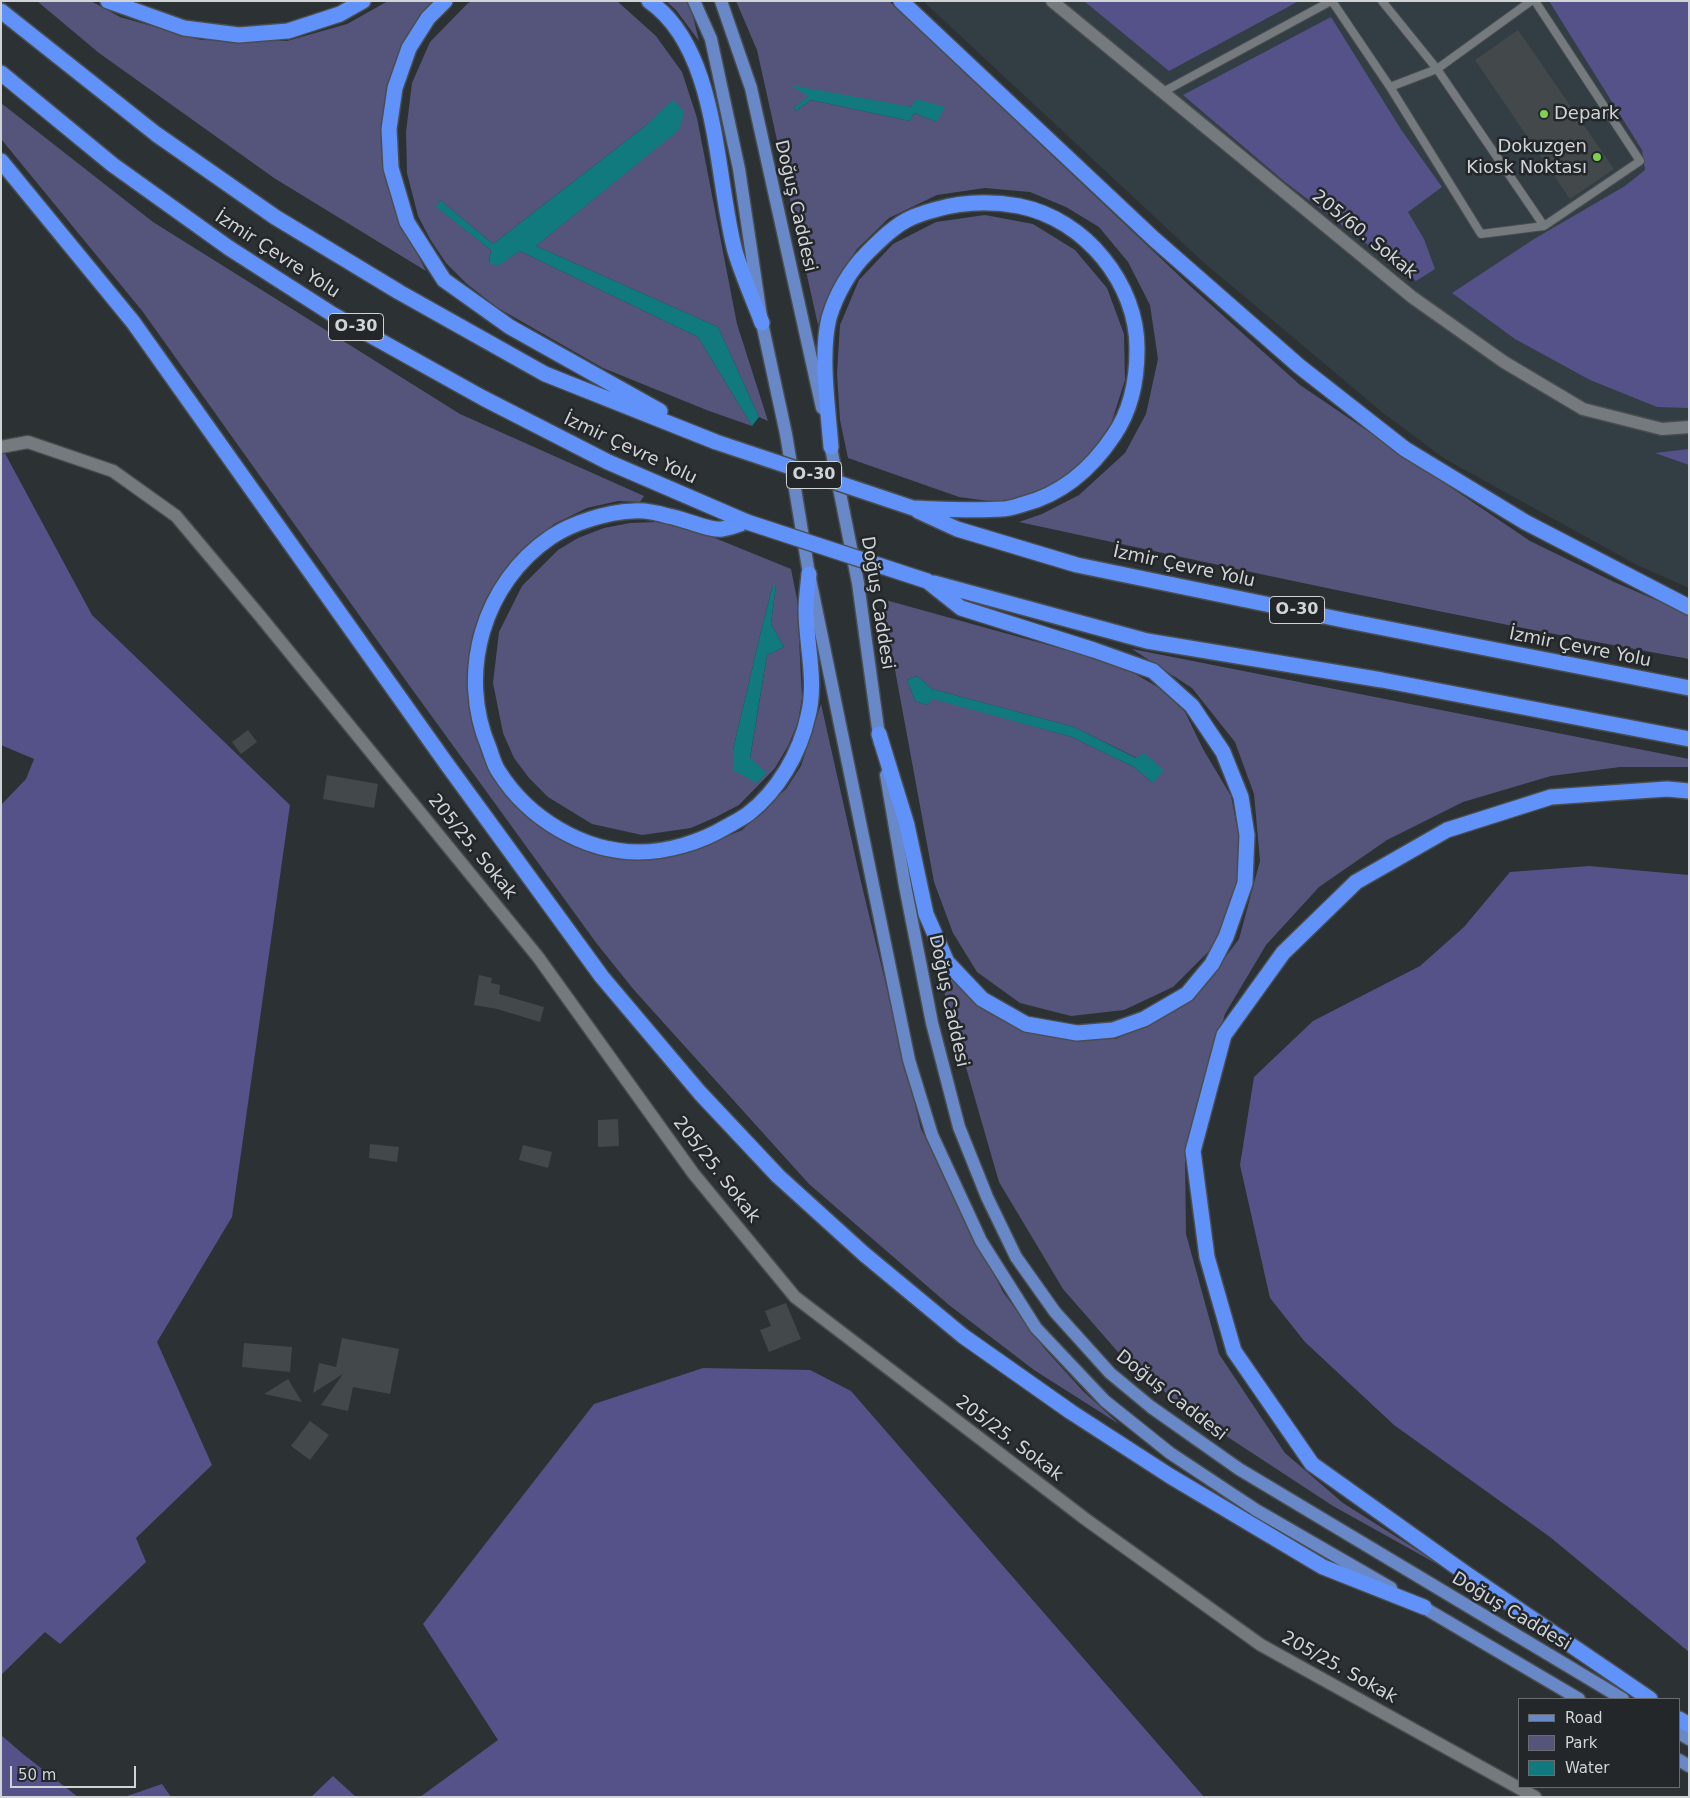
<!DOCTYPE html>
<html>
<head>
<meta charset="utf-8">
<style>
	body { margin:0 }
	#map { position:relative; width:1690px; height:1798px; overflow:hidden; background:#2c3134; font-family:"DejaVu Sans",sans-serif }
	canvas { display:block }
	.frame { position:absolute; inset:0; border:2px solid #d1d4d6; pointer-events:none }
	.legend { position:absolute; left:1518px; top:1698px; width:162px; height:90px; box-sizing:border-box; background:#23272a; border:1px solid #696c6f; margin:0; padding:6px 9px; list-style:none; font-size:15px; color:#d1d4d6 }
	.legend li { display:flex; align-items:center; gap:10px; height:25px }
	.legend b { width:25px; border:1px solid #696c6f }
	.scale { position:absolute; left:10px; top:1766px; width:126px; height:22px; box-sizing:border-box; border:2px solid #d1d4d6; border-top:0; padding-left:6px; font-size:15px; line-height:18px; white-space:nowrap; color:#d1d4d6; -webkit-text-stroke:4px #23272a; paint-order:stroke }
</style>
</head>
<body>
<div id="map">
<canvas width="1690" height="1798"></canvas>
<div class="frame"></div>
<ul class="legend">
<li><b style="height:6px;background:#6888c8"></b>Road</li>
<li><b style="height:14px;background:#55547b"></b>Park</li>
<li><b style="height:14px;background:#117a7f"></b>Water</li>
</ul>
<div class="scale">50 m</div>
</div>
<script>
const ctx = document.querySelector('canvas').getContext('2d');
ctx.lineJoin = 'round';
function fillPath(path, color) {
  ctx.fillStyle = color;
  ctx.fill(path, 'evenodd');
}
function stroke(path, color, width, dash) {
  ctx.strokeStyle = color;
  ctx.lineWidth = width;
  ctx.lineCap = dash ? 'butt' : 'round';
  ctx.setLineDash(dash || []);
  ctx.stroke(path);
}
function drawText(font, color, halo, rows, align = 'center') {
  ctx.font = font + ' "DejaVu Sans",sans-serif';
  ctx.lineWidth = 5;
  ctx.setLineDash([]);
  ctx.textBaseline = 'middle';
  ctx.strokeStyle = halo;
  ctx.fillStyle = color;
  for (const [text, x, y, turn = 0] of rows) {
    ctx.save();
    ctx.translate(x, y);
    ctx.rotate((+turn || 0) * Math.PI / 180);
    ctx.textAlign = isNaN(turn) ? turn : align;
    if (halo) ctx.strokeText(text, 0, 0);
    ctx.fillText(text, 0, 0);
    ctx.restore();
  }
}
const built = new Path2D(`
	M923,1H1689V588L1637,565L1445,459L1382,412L1202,261Z`);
const green = new Path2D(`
	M37,1H91L120,17L201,40L287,41L347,24L388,1H435L400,49L385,98L384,159L402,224L426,271L274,178L99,53Z
	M472,1H617L656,36L682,72L697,118L737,324L768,421L759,417L718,327L536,246L678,130L673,101L644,127L493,244L440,200L437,207L491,250L489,262L498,265L520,251L698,337L752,426L709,411L603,368L498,308L467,284L446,263L430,239L418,216L407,173L406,132L412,83L430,42L468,3Z
	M666,1H687L692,12L699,41L676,10Z
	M736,1H889L1189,285L1300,385L1530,541L1614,582L1689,614V659C1464,619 1242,570 1019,522L1042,514L1079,495L1125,453L1146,414L1158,359L1150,305L1128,262L1099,227L1066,207L1030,192L985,188L937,195L889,218L857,249L835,282L818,325L757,50ZM809,96L911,107L917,99L937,122L914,113L910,121L811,100L796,111L794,108Z
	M1,103L153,222L460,414L644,496L640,502L618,501L587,508L554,524L516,555L480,614L473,710L494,770L567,839L694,850L742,830L786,789L801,766L821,704L861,882L921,1129L1003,1292L1044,1348L1083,1391L1119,1424L1034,1370L949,1305L809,1184L634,990L597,944L409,685L143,312L1,139Z
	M985,215L1033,224L1075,250L1107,288L1124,334L1125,380L1111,424L1084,462L1047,489L1003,503L959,497L848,458L840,420L837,374L840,325L859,280L893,244L936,222Z
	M655,522L681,526L705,534L791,569L797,599L802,698L798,722L788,746L775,768L739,805L716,817L691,828L642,835L592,824L548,797L529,778L514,758L503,733L493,683L499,632L522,586L558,550L578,538L604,528L630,523ZM773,585H776L771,624L784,647L767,655L750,759L733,750L762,627Z
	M882,599L1084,655L1125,668L1161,689L1185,712L1203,749L1231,796L1241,848L1235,901L1211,949L1173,987L1124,1010L1071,1016L1020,1003L977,972L953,933L934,882ZM917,676L932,689L1074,727L1137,758L1153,783L1134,767L1072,737L933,698L927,705L915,701L907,680Z
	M1132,649L1689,759V767H1620L1551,776L1463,802L1387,840L1319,887L1266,945L1225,1014L1185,1153L1186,1234L1219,1354L1285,1453L1343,1503L1455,1574L1333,1506L1185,1409L1118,1352L1063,1289L999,1182L933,953L984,1008L1034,1034L1116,1039L1195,997L1239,939L1260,861L1254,794L1235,742L1192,688Z`);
const forest = new Path2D(`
	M1084,1H1299L1169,71Z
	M1549,1H1689V408L1657,407L1590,380L1515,339L1452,293L1534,239L1625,186L1645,170L1642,150Z
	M1331,17L1402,131L1442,187L1408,212L1424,239L1435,269L1416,281L1285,182L1183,95Z
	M1,446L92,615L290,805L232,1217L157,1342L212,1465L136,1538L146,1562L60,1644L45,1632L1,1675V805L26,779L34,759L1,745Z
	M1689,449V465L1655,453Z
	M1589,866L1689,875V1652L1550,1537L1394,1425L1305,1342L1270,1298L1240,1165L1254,1077L1313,1021L1420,966L1464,927L1510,872Z
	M703,1368L810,1370L851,1391L1204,1797H420L498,1740L423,1624L594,1404Z
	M1,1735L23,1754L78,1797H1Z
	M333,1776L356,1797H311Z
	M162,1784L171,1797H124Z`);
const water = new Path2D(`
	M790,85L911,107L916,99L945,107L937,122L914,113L910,121L811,100L796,111L794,108L808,96Z
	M673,100L684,112L679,130L536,246L718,327L759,417L752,426L698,337L520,251L498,266L489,263L491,250L436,207L440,200L493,244L644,127Z
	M773,585H776L771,624L784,647L767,655L750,758L767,773L756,783L733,770V750L762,627Z
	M917,676L932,689L1074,727L1136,758L1144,753L1164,770L1153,783L1134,767L1072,737L933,699L927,705L915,701L907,680Z`);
const building = new Path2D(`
	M1518,30L1614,169L1570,199L1475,60Z
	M248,730L257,742L241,754L232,742Z
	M327,775L378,784L374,808L323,799Z
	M479,975L492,978L491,983L500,985L499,994L544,1007L540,1022L497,1009L474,1005Z
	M618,1119L619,1146L598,1147V1120Z
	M370,1144L399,1147L397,1162L369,1158Z
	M523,1145L552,1152L548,1168L519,1160Z
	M786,1303L801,1339L769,1352L760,1330L771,1326L765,1311Z
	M342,1338L399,1349L390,1394L353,1387L348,1411L321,1405L343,1374L313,1393L319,1363L336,1367Z
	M244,1343L292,1347L290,1372L242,1367Z
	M288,1379L302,1402L264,1394Z
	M310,1421L329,1435L310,1460L291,1446Z`);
const service = new Path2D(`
	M1332,1L1390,87L1481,234L1544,226L1640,161L1535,1
	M1382,1L1437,69L1531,1
	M1390,87L1437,69L1544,226
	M1163,92L1331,1`);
const minor = new Path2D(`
	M1052,1L1412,297L1504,362L1583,409L1662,429L1689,427
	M1,447L28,442L113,471L176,516L260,616L538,957L693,1173L795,1297L1084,1518L1261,1645L1535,1797`);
const primary = new Path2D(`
	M694,1L711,39L739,169L762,323L786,434L809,574L909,1060L932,1135L981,1241L1036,1328L1105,1401L1170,1453L1256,1510L1391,1588
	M721,1L751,88L822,408
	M829,438L858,583L880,743
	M886,775L905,886L932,1023L959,1127L987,1197L1016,1257L1055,1312L1110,1373L1151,1407L1239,1469L1623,1699
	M1416,1603L1579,1699
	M1679,1733L1689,1739
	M1679,1760L1689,1766`);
const motorway = new Path2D(`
	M108,1L184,28L239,35L288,31L340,14L363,1
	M445,1L428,18L409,48L395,88L389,129L391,168L407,222L444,280L510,327L660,411
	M649,1C719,49 715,176 735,251C742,275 753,299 762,323
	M901,1L1154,239L1299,366L1405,449L1525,522L1689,607
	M1,11L156,134L275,217L399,292L545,374L716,442
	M1,73L113,165L229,248L332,314L483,398L608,462L747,522
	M1,161L133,322L446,763L602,977L700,1093L778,1176L864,1254L963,1336L1071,1412L1170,1476L1323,1567L1424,1607
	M831,447C828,408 820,355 829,318C836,294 850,270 867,253C880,240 896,224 913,217C920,214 927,212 934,210C961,202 991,201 1019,206C1085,219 1138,284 1137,350C1137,381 1131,410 1114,435C1092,468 1062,494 1024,504C1017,506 1009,509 1002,509C972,511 942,509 913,508
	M918,511L957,529L1077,565L1348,621L1689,688
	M747,522C739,524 730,528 722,529C710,531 682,518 668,516C658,513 644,510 633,511C607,512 572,523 551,537C483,583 457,673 489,748C492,756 494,765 499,772C528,818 583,852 639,852C668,852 701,842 726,827C733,823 741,819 748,814C778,791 800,753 808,716C817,682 806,644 806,610C806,598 808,586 809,574
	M934,583L1147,641L1382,680L1689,739
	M879,734L907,825L926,914L947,962L982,999L1026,1024L1077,1033L1113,1030L1144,1019L1187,994L1212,964L1226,937L1245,883L1247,835L1241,797L1223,752L1192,706L1153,671L1094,650L961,608L927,581
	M1650,1699L1465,1573L1312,1464L1234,1351L1207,1257L1193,1151L1224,1035L1283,953L1356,882L1447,830L1551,797L1667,789L1689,791
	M1679,1719L1689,1725`);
const motorwayBridge = new Path2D(`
	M716,442L913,508
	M747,522L927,581`);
const markers = [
	[1544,114,5,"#7fd052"],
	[1597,157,5,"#7fd052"]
];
const shields = [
	[356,327,55],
	[814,475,55],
	[1297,610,55]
];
const shieldNames = [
	["O-30",356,327],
	["O-30",814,475],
	["O-30",1297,610]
];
const poiNames = [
	["Depark",1554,114],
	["Dokuzgen",1587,147,"right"],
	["Kiosk Noktası",1587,168,"right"]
];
const streetNames = [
	["Doğuş Caddesi",795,206,77],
	["205/60. Sokak",1364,235,39],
	["İzmir Çevre Yolu",277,255,33],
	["İzmir Çevre Yolu",630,449,25],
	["İzmir Çevre Yolu",1184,567,12],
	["Doğuş Caddesi",877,603,81],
	["İzmir Çevre Yolu",1580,648,11],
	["205/25. Sokak",472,847,51],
	["Doğuş Caddesi",948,1001,78],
	["205/25. Sokak",716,1170,52],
	["Doğuş Caddesi",1171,1396,38],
	["205/25. Sokak",1009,1439,37],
	["Doğuş Caddesi",1511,1612,31],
	["205/25. Sokak",1339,1668,29]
];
fillPath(built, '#333d44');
fillPath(green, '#55547b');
fillPath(forest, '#545288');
fillPath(water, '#117a7f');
fillPath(building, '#43494b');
stroke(service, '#4a4d50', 10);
stroke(minor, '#4a4d50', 15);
stroke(primary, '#4a4d50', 15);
stroke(motorway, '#4a4d50', 18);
stroke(service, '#757a7e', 8);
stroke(minor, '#757a7e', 12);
stroke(primary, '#6888c8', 12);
stroke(motorway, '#6092f9', 15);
stroke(motorwayBridge, '#4a4d50', 18, []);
stroke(motorwayBridge, '#6092f9', 15);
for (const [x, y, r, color] of markers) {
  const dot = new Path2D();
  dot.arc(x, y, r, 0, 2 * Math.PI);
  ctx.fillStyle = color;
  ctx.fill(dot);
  stroke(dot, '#23272a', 2);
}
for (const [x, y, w] of shields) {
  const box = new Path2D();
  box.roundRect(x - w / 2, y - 13.5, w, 27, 4);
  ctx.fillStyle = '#23272a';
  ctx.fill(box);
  stroke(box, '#d1d4d6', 1);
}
drawText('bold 16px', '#d1d4d6', null, shieldNames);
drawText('18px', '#d1d4d6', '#23272a', poiNames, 'left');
drawText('18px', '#d1d4d6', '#23272a', streetNames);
</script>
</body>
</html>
